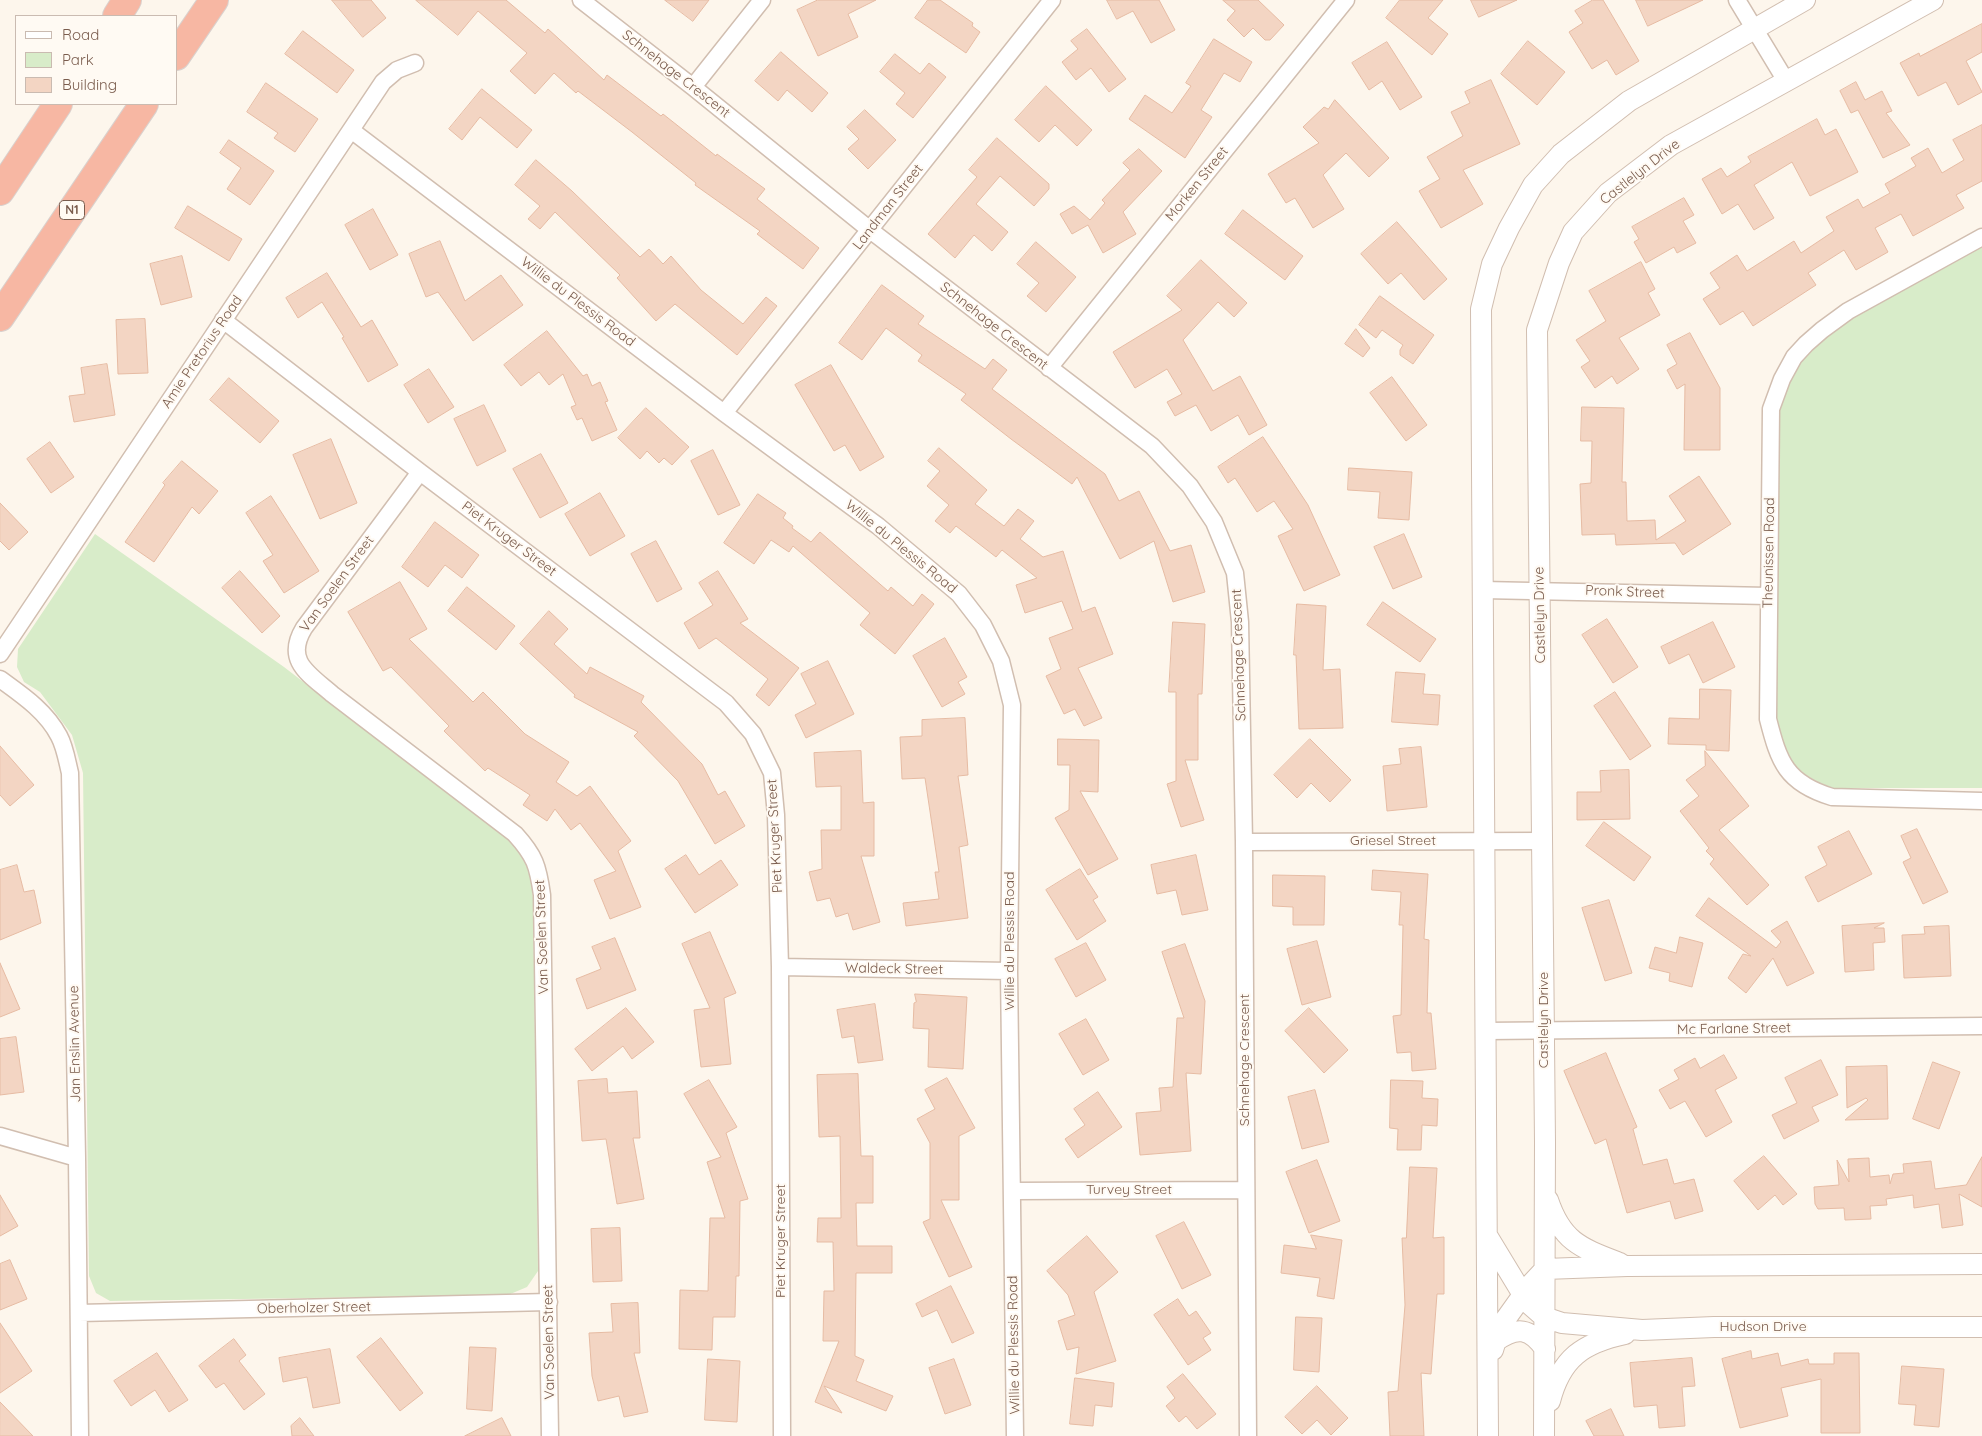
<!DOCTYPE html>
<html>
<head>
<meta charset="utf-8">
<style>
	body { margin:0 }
	#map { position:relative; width:1982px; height:1436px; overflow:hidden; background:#fdf6ec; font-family:Quicksand,sans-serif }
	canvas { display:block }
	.legend { position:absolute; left:15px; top:15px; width:162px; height:90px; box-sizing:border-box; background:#fffaf3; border:1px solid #cabbb1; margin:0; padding:6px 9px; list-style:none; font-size:15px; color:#7a5c4d }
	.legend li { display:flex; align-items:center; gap:10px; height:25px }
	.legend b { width:25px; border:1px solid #cabbb1 }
</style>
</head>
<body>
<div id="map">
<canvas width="1982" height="1436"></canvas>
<ul class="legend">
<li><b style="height:6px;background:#fff"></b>Road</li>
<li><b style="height:14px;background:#d8ecc9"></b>Park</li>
<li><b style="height:14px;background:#f3d5c3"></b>Building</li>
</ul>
</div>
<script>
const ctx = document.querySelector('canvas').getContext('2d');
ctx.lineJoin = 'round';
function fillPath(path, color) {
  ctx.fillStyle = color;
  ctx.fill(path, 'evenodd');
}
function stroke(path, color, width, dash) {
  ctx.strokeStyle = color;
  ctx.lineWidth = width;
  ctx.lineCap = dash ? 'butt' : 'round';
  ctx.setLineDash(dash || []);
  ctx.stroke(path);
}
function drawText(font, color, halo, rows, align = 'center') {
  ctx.font = font + ' Quicksand,sans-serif';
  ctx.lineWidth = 4;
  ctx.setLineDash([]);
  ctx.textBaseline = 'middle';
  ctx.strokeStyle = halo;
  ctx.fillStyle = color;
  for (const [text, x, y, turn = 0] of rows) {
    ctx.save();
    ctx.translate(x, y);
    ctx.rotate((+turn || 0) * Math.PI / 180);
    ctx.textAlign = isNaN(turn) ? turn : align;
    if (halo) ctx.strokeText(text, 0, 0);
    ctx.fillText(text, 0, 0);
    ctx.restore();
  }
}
const green = new Path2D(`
	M1982,244V788H1833C1794,774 1787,759 1777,720L1776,406L1789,370L1814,341L1852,315Z
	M95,534L284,667L510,841C527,863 531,870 533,898L538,1271L527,1287L508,1295L110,1301L96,1293L89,1276L83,773L72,735L40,692L24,682L17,667L18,649Z`);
const building = new Path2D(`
	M332,0H371L386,18L363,37Z
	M416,0H506L545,33L548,29L604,80L607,75L661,116L663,114L716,156L717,154L765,189L757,199L819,248L803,269L757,234L760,231L695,185L696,183L632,132L578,91L576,93L554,73L535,94L510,71L527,53L478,11L458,35Z
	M665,0H709L693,21Z
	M818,0H876L848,14L858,37L818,56L797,10Z
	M928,0H940L973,23L972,26L980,32L966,53L915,18Z
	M1107,0H1159L1175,30L1151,43L1133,11L1117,19Z
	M1223,0H1258L1284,25L1270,40H1265L1253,28L1244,37L1227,20L1235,11Z
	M1400,0H1443L1428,18L1448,34L1432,55L1386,18Z
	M1471,0H1517L1479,17Z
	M1593,0H1603L1639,61L1616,75L1607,60L1592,69L1569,32L1583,23L1575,11Z
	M1636,0H1703L1648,26Z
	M1982,24V52L1966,61L1982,92L1958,105L1946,82L1918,96L1900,63L1919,53L1920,56Z
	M1087,29L1126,79L1109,92L1091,68L1076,80L1062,62L1078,49L1071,41Z
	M303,31L354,70L337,93L285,54Z
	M1214,39L1252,62L1240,82L1224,73L1201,110L1212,117L1185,158L1129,119L1145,95L1172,113L1191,86L1186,83Z
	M1528,41L1565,72L1537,105L1501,74Z
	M1387,42L1422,97L1400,110L1382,81L1369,90L1352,63Z
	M781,52L828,93L812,112L787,90L778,101L755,81Z
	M895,54L920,74L929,63L946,77L913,118L896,104L905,93L880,72Z
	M1491,80L1520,144L1463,170L1483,204L1441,228L1419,191L1440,179L1427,157L1463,136L1451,112L1470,103L1465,92Z
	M1856,82L1865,100L1882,91L1892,111L1886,113L1910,145L1883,158L1858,110L1851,113L1840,91Z
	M266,83L318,119L295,152L274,138L278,133L247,112Z
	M1046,86L1092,130L1077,146L1055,125L1039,142L1015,120Z
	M482,89L532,130L517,148L480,117L462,140L449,129Z
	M1335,100L1389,158L1369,177L1346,153L1323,175L1344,209L1313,228L1295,198L1286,203L1268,174L1319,143L1303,127L1324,107L1328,109Z
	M865,110L896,140L868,169L848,149L859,139L847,127Z
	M1817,119L1825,135L1836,129L1858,172L1810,196L1792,162L1754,185L1774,218L1754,230L1738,204L1722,214L1702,179L1721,168L1727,177L1751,162L1748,157Z
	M1982,125V181L1956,195L1964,208L1913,236L1901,214L1875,228L1888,252L1856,270L1844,250L1808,273L1816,285L1753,326L1743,311L1720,325L1703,299L1720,288L1710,273L1737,255L1747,271L1794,241L1801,253L1834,231L1826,217L1858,199L1863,208L1890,193L1885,184L1916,166L1911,158L1928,148L1942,173L1964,160L1953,140Z
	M997,138L1049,184V189L1034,206L1000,176L976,204L1008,232L992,251L974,235L955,258L928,234L977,177L969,170Z
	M229,140L274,171L250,205L227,189L241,168L220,153Z
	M1139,149L1162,171L1123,212L1136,234L1103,253L1088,225L1072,234L1060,214L1074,206L1090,220L1105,203L1102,200L1130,170L1123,163Z
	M536,160L572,191L640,257L649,249L663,264L671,256L701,290L743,324L766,297L777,306L737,355L675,304L656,321L617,278L620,275L555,212L540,229L528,219L540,206L515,185Z
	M1684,198L1694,215L1683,221L1696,243L1677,253L1674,247L1646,263L1634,242L1639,239L1632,227Z
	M188,206L242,239L229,261L175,228Z
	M373,209L398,255L370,270L345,225Z
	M1243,210L1303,256L1285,280L1225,234Z
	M1397,222L1447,279L1424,300L1401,273L1388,284L1361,254Z
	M440,241L465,301L501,275L523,305L473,341L438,292L426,297L409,254Z
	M1036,242L1076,277L1046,312L1027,296L1039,283L1017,264Z
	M182,256L192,297L161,305L150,264Z
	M1201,260L1247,303L1234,317L1218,302L1183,340L1213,391L1240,376L1267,425L1249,435L1238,415L1211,431L1196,405L1175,416L1167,402L1182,394L1167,369L1135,388L1113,352L1182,310L1167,296Z
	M1641,262L1655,289L1648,293L1660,315L1619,338L1639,369L1617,384L1612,376L1595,388L1581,367L1590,361L1576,340L1606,321L1589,291Z
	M327,273L361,327L372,320L398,365L368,382L342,338L344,337L322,302L298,318L286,298Z
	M882,285L924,316L918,324L985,369L993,359L1007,370L992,389L1105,474L1119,501L1139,491L1170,551L1191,545L1205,592L1173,602L1154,541L1120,559L1077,477L1072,484L1011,439L961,400L966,394L918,361L922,355L886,328L862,360L839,343Z
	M1380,296L1434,335L1413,364L1400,355V350L1403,345L1382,330L1376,338L1359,325Z
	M145,319L148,373L118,374L116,320Z
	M1356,329L1370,348L1363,357L1345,344Z
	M547,331L583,376L587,374L592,386L600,382L608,401L605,402L617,430L592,441L582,418L577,420L571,407L576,405L563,374L549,385L539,372L521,386L504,365Z
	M1690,333L1720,388V450H1684L1685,384L1677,389L1667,370L1677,364L1667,345Z
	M107,364L115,415L74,422L69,396L85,394L81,368Z
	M831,365L884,457L860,471L845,445L834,451L795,385Z
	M429,369L454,407L428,423L404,385Z
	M1392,377L1427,425L1406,441L1370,393Z
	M229,378L279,421L260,443L210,400Z
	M484,405L506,451L477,466L454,419Z
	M1582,407L1624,408L1622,482H1626L1627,521L1655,520L1656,540L1686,521L1669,496L1699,476L1731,524L1683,555L1675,543L1616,545L1615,534L1582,535L1580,484L1591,483L1592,441H1581Z
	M646,408L689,447L672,465L664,458L659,463L647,451L640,459L618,438Z
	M1263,437L1308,505L1340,575L1304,591L1278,536L1293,529L1274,501L1257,512L1235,478L1228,483L1218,467Z
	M331,439L357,503L320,519L293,455Z
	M50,442L74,477L51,493L27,459Z
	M939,448L987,490L975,504L1004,526L1018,509L1034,521L1020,539L1043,557L1063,551L1082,612L1095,607L1113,654L1078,668L1102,718L1084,726L1075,709L1064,714L1046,676L1061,669L1049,638L1073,629L1062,601L1025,613L1016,585L1037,578L1002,550L996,557L956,526L950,533L935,521L949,505L927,486L940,471L928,461Z
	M713,450L740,505L718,515L691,461Z
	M541,454L568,503L540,518L513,469Z
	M182,461L218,491L199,514L192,507L154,562L125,542L165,485L163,483Z
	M1349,468L1412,472L1409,520L1378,518L1380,492L1348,490Z
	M600,493L625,536L590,556L565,514Z
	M758,494L786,513L783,518L793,526L792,528L811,542L820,532L888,591L891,587L913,606L922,594L934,604L895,654L860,625L870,613L793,546L789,552L771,540L754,564L724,543Z
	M271,496L319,571L284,593L263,561L273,555L246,513Z
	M0,503L28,532L9,550L0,541Z
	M435,522L479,555L462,578L445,565L428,587L402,567Z
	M1404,534L1422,577L1393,589L1374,547Z
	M656,541L682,589L657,602L631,554Z
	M240,571L280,616L262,633L222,588Z
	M718,571L748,619L740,623L799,668L769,706L756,695L768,679L716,638L699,649L684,623L713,605L699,583Z
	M400,582L427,629L409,639L473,702L483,692L525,734L569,762L556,782L577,796L590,786L631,841L618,851L641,907L610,919L594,880L616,871L580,823L571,830L555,809L547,821L523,805L530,795L488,768L485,771L444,731L449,726L391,667L383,671L348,612Z
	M467,587L515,626L496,650L448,611Z
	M1383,602L1436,639L1420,662L1367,625Z
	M1297,604L1326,606L1323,670L1340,669L1343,728L1299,729L1296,655H1294Z
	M549,611L568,629L554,644L587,674L590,667L644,696L641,702L702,764L718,795L725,791L745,826L715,844L678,781L634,736L638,732L574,697L575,695L520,644Z
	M1607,619L1638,667L1613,683L1582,635Z
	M1173,622L1205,624L1202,694H1198V760H1185L1204,820L1181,827L1167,784L1176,781V692H1169Z
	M1713,622L1735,667L1703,683L1689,654L1669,664L1661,647Z
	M945,638L967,677L958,682L965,694L942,707L913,656Z
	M828,661L854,714L806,738L795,715L816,704L801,674Z
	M1396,672L1425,674L1423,694L1440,695L1438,725L1392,722Z
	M1700,689L1731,690L1729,751L1706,750V745L1668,744L1669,718L1699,719Z
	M1615,692L1651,746L1630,760L1594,706Z
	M965,718L968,775L958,776L968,845L959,847L968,918L906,926L903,903L939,899L935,872H939L925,778L902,779L900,737L922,736V720Z
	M1058,739L1099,740L1098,792L1080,791L1118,859L1088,875L1055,818L1069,810L1070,765H1058Z
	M1310,739L1351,780L1330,802L1311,783L1297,798L1274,775Z
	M0,746L34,785L10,806L0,795Z
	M1421,747L1427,807L1387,811L1383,766L1401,764L1399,749Z
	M861,751L863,803L874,802V856H861L880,922L853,930L848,913L836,917L830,898L817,901L809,872L822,869L821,830H841V786L816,787L814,753Z
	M1705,751L1749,806L1719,830L1769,885L1747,905L1710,864L1714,859L1706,851L1709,848L1680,811L1699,796L1686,780L1705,766Z
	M1629,770L1630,819L1577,820V792H1601L1600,771Z
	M1604,822L1651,857L1634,881L1586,846Z
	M1917,829L1948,892L1923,904L1903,862L1911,858L1901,836Z
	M1849,831L1872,874L1818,902L1805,877L1827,865L1818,847Z
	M686,855L699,875L721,860L738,885L695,913L665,869Z
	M1196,855L1208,910L1182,915L1176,890L1157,894L1151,865Z
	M17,865L24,892L34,890L41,923L0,940V870Z
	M1080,869L1098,897L1093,900L1106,921L1077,940L1046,890Z
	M1373,870L1428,874L1424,939L1429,940L1427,1013H1431L1436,1069L1412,1071L1411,1052L1397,1053L1393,1016L1401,1015L1403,925H1399L1401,892L1372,890Z
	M1273,875L1325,876L1324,925H1293V907L1273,906Z
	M1709,898L1776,948L1781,942L1771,931L1787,921L1814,973L1787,986L1773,958L1746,993L1728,978L1743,954L1751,956L1696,916Z
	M1609,900L1632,973L1605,981L1582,908Z
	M1884,923L1874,928H1884L1885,942L1873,943L1874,970L1845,972L1842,926Z
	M1949,926L1951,976L1904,978L1902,935L1925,934L1924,927Z
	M710,932L736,993L724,998L731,1064L701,1067L694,1010L710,1008L682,944Z
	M1680,937L1703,943L1692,987L1669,981L1670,973L1649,968L1655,947L1676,953Z
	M615,938L636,990L587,1009L576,979L601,969L592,947Z
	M1317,941L1331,997L1302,1005L1287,949Z
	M1086,943L1106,980L1076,997L1055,959Z
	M1185,944L1205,1001L1201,1074L1186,1073L1191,1151L1140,1155L1136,1113L1161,1111L1159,1088L1173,1087L1177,1018H1184L1162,952Z
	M0,963L20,1009L0,1017Z
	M915,994L967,997L963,1069L928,1067L929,1029L913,1028L914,1003L916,1002Z
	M875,1004L883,1060L858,1063L854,1036L842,1038L837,1010Z
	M626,1008L654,1042L632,1059L623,1046L592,1071L575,1049Z
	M1309,1008L1348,1050L1324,1073L1285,1031Z
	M1086,1019L1109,1060L1083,1075L1059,1034Z
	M16,1037L24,1092L0,1095V1039Z
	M1606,1053L1637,1127L1633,1129L1643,1165L1667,1159L1674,1184L1694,1179L1703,1211L1675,1219L1670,1201L1627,1213L1606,1139L1595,1144L1564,1071Z
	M1724,1055L1737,1078L1715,1090L1732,1122L1706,1137L1685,1101L1670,1109L1659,1090L1679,1079L1674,1070L1695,1058L1700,1068Z
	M1821,1060L1838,1095L1812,1107L1819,1121L1784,1139L1772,1115L1797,1103L1785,1078Z
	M1933,1062L1960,1072L1939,1129L1913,1119Z
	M1887,1066L1888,1119L1845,1120L1868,1100L1866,1098L1847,1108L1846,1067Z
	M858,1074L861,1156H873V1203H856L857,1246H892V1273H856L855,1356L864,1360L856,1381L893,1396L886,1411L824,1386L842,1413L815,1402L839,1341H823L824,1291H834L833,1242H817L818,1218H841L840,1136L819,1137L817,1075Z
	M947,1078L975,1128L959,1136V1200H941L972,1267L949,1277L923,1222L930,1219V1143L917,1119L935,1109L925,1090Z
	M607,1079L608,1093L637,1091L640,1138H633L644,1199L617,1204L606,1139L582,1141L578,1081Z
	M709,1080L737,1127L726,1133L748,1199L740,1201L739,1276H736L735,1317H713L712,1350L679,1349L680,1290L708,1291L710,1218H725L707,1162L721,1157L684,1094Z
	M1391,1080L1423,1081L1422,1098L1438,1099L1437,1126L1422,1125L1421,1150H1397L1398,1129L1390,1128Z
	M1315,1090L1329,1142L1302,1149L1288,1097Z
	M1098,1092L1122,1127L1078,1158L1065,1139L1085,1125L1074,1109Z
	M1764,1156L1797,1194L1783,1205L1775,1195L1758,1210L1734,1181Z
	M1982,1157V1207L1959,1194L1963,1225L1942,1228L1939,1204L1914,1208L1913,1195L1886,1199L1887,1205L1870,1206L1871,1219L1845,1220L1844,1208L1818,1209L1815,1204L1814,1187L1839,1185L1837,1160L1849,1182L1848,1159L1869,1158L1870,1177L1889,1175L1890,1184L1893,1174L1904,1173L1903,1164L1931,1161L1935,1189L1966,1185Z
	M1317,1160L1340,1221L1309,1233L1286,1172Z
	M1410,1167L1437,1168L1433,1238L1444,1237V1294H1437L1431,1374L1421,1373L1424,1436H1390L1388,1392L1398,1391L1405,1305L1402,1238H1406Z
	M0,1195L18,1226L0,1236Z
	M1184,1222L1211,1275L1182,1289L1156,1236Z
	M620,1228L622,1281L593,1282L591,1229Z
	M1311,1235L1342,1240L1334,1299L1317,1296L1320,1278L1281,1273L1284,1245L1316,1249Z
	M1087,1236L1118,1272L1094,1292L1116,1361L1076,1374L1079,1347L1067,1350L1058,1321L1075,1315L1068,1295L1047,1271Z
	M10,1260L27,1299L0,1310V1264Z
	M951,1286L974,1333L952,1343L937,1310L922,1317L916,1304Z
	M1178,1299L1189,1316L1196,1311L1211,1333L1203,1338L1211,1350L1188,1365L1154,1315Z
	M638,1303L640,1353H634L648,1412L624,1417L619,1396L598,1401L592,1376L589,1333L613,1332L611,1304Z
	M1296,1317L1322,1318L1319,1372L1294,1370Z
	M0,1323L32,1371L0,1393Z
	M381,1338L423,1393L400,1411L357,1357Z
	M234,1339L246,1355L239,1361L265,1394L244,1410L224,1383L216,1388L199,1366Z
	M470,1347L496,1348L492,1411L467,1409Z
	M330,1349L340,1403L313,1408L307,1377L283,1382L279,1358Z
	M1751,1351L1752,1359L1778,1353L1781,1366L1808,1359L1809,1364H1834V1353H1859L1860,1433H1821V1379L1781,1388L1788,1416L1740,1428L1722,1359Z
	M157,1353L188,1400L169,1412L155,1390L131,1406L114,1381Z
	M1692,1358L1695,1386L1682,1387L1685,1426L1659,1428L1657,1405L1634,1407L1630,1363Z
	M708,1359L740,1361L737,1422L705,1420Z
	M954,1359L971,1405L945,1414L929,1368Z
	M1902,1366L1944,1369L1939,1427L1914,1425L1916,1405L1899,1404Z
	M1183,1374L1216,1414L1197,1429L1186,1416L1179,1422L1166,1406L1175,1398L1167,1387Z
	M1075,1378L1114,1383L1112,1407L1095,1405L1093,1426L1070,1424Z
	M1317,1386L1348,1418L1331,1435L1317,1420L1302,1434L1285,1417Z
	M0,1402L33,1436H0Z
	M1611,1409L1624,1436H1594L1586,1421Z
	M300,1418L314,1436H292L291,1426Z
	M502,1418L511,1436H465Z`);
const minor = new Path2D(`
	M581,0L693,87L870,230L1152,446L1190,486L1214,522L1235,573L1240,622L1244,842L1248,1436
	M1737,0L1786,81
	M693,87L762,0
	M351,130L724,413L878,526L959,594L983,625L1001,661L1012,705L1009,971L1015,1436
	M1982,237L1848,311L1822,330L1806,344L1794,357L1782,379L1771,409L1768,719C1779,762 1786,783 1832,797L1982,801
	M223,320L420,472L726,703L753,734L772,773L776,815L780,967L782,1436
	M1049,368L1346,0
	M724,413L1052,0
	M420,472L304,628C284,661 309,674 332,694L515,834C535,856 538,866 542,895L550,1436
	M1483,590L1768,596
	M0,654L383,82L397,70L415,63
	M0,679C22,695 46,711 59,736C65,747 67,761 70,773L77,1158L80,1436
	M1244,842L1543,841
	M780,967L1009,971
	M1486,1031L1982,1026
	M0,1136L77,1158
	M1013,1191L1245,1190
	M79,1313L549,1302`);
const tertiary = new Path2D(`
	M1548,1200C1562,1242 1581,1248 1620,1263
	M1488,1237L1528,1303L1544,1317L1562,1323L1642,1330L1714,1327H1982
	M1496,1341C1517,1326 1530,1328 1545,1349
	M1493,1350L1500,1327L1530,1285L1545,1269L1627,1266L1982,1264
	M1550,1401C1561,1358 1583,1343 1625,1334
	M1488,1436L1481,309L1492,264L1509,228L1533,185L1561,154L1629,101L1805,0
	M1544,1436L1545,1142L1537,330L1559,263L1573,232L1608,193L1671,145L1933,0`);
const motorway = new Path2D(`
	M117,16L127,0
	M176,56L214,0
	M0,191L58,104
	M0,317L144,104`);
const shields = [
	[72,210,25]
];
const shieldNames = [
	["N1",72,210]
];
const streetNames = [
	["Schnehage Crescent",676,74,38],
	["Castlelyn Drive",1640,172,-38],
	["Morken Street",1197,184,-51],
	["Landman Street",888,207,-52],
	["Willie du Plessis Road",578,302,37],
	["Schnehage Crescent",994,326,38],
	["Amie Pretorius Road",202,352,-56],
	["Piet Kruger Street",509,539,37],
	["Willie du Plessis Road",901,547,39],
	["Theunissen Road",1769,553,-89],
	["Van Soelen Street",337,584,-54],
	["Pronk Street",1625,592,2],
	["Castlelyn Drive",1540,615,-91],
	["Schnehage Crescent",1239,655,-92],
	["Piet Kruger Street",775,836,-93],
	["Griesel Street",1393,841],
	["Van Soelen Street",542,937,-92],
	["Willie du Plessis Road",1010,941,-90],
	["Waldeck Street",894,969,1],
	["Castlelyn Drive",1544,1020,-90],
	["Mc Farlane Street",1734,1029,-1],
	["Jan Enslin Avenue",75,1044,-91],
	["Schnehage Crescent",1245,1060,-90],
	["Turvey Street",1129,1190],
	["Piet Kruger Street",781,1241,-90],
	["Oberholzer Street",314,1308,-1],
	["Hudson Drive",1763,1327],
	["Van Soelen Street",549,1342,-91],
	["Willie du Plessis Road",1014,1345,-91]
];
fillPath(green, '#d8ecc9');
fillPath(building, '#f3d5c3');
stroke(building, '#e6bba3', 1);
stroke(minor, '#d1beb0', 19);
stroke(tertiary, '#d1beb0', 22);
stroke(motorway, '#dad1cd', 30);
stroke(minor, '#fff', 16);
stroke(tertiary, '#fff', 20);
stroke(motorway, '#f7b7a3', 28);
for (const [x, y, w] of shields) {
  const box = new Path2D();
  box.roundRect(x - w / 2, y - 9.5, w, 19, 4);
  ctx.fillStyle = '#fffaf3';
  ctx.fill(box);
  stroke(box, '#7a5c4d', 1);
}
drawText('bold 12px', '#7a5c4d', null, shieldNames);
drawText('14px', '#7a5c4d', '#fffaf3', streetNames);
</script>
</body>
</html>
